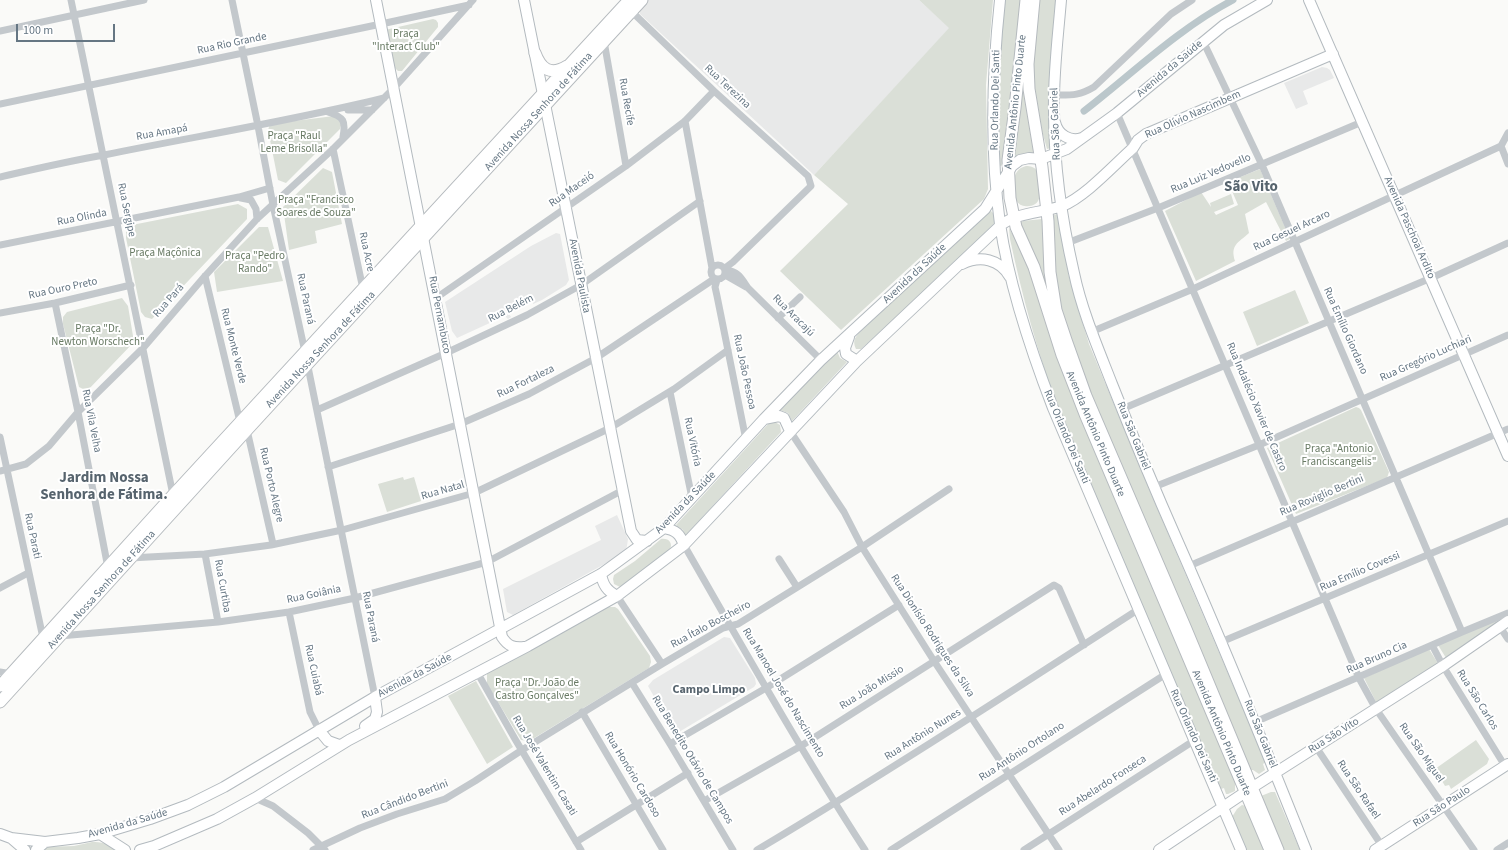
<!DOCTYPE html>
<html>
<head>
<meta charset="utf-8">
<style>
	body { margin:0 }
	#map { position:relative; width:1508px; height:850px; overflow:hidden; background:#fafaf8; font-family:"Source Sans 3",sans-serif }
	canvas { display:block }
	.scale { position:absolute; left:16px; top:24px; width:99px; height:18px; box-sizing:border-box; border:2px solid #657683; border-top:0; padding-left:5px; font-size:12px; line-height:14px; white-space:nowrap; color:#657683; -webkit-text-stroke:3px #fff; paint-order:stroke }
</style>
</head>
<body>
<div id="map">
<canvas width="1508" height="850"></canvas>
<div class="scale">100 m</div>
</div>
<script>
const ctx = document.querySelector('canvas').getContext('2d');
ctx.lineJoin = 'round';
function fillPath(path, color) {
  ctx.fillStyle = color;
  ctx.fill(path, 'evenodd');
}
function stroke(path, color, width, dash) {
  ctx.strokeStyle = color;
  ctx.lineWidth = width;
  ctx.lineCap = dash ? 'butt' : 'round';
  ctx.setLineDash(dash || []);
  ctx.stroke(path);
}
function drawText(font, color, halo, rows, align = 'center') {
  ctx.font = font + ' "Source Sans 3",sans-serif';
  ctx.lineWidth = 4;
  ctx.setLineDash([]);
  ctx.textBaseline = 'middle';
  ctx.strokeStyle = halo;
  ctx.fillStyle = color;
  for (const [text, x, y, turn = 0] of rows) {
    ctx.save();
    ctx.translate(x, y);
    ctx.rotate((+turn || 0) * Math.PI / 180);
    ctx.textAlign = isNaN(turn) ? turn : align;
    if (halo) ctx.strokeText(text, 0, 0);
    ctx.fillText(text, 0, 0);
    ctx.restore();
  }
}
const built = new Path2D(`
	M648,0H919L950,28L814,175L640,14V10Z
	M1322,67L1327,68L1330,70L1334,78L1303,91L1308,104L1296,109L1284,83Z
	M556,233L560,234L569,280L566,285L542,300L533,304V300L509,314L511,317L508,319L505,316L457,338L452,331L445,302L531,246Z
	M617,515L628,539L626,552L513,615L507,612L503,589L601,540L595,526Z
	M724,637L730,638L755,678L756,684L754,687L679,732H674L648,686L653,680Z`);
const green = new Path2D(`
	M919,0H993L986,85L988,189L984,199L841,330L780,271L848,204L814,175L949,28Z
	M1005,0H1023L1003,165L1000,166C996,110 999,55 1005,0Z
	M1039,0H1057L1051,148L1047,149L1036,110L1032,66Z
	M433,19L436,20L438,23V27L402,71H398L395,68L385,30Z
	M1023,67L1036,152L1034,155L1015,157L1013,156Z
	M334,116L342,122L340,129L286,183L278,180L268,130L270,124Z
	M1026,166C1030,166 1035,167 1037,171C1038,173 1038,177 1039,180C1040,190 1043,205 1029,206C1023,207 1019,205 1016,200C1014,187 1010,170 1026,166Z
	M323,168L332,172L342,224L315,231L317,243L289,250L283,207Z
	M1260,169L1290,239L1286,241L1266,202L1245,214L1249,233C1238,243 1230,245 1235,261L1196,281L1165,211L1201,192L1211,207L1210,203L1231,194L1234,204L1214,212L1216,215L1238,205L1229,184L1233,180Z
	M238,204L247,209V219L152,319L145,317L141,312L126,238V232L132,225Z
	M991,211L994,214L995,224L967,253L861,349H856C851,338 858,335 865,327L988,212Z
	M1058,214L1069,277L1089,344L1149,489L1266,762L1263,764L1265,770L1259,774L1253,770H1251L1089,395L1059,309L1053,264L1054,215Z
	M1042,219L1044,220L1048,292H1046L1020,223L1023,221Z
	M259,227H268L283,281L217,292L214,272Z
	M1009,228L1022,251L1235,781V791L1228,794H1226L1224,788L1221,789L1057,405C1037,351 1022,295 1010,239Z
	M1295,290L1309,323L1257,346L1243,312Z
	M122,298L128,306L134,342L87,391L79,387L63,324V317L67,312Z
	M837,351L840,358L847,362L792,421L788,413L780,410Z
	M1356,407L1359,408L1361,410L1389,472L1387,478L1296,514L1267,448Z
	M770,422H775L780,425L781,432L685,536L683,530L676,525Z
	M403,477L404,480L414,477L421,501L387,512L378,484Z
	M661,539C669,538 673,543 670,550L637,578L620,587L614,584L613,579L614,575L635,561Z
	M608,607H615L618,609L650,656L651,662L649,668L531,740L528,741L521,740L487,684V674L491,669Z
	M1508,615L1500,625L1446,658L1438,645Z
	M1429,649L1439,665L1377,704L1364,678Z
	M476,681L513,747L487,764L448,696Z
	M1476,740L1489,759L1487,764L1451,789L1449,785L1445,786L1435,769Z
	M1271,792H1275L1300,850H1283L1261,796Z
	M1242,805L1246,806L1265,850H1246L1232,817L1237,809Z
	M92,842C100,842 110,843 115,850H39L44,847L74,846Z`);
const canal = new Path2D(`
	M1084,111C1133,73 1178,29 1233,0`);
const street = new Path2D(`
	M71,0L173,495
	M232,0L258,126L273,205L305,352L375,697
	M629,9L714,91L808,176L811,186L733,262L725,268
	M0,31L144,0
	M604,41L626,166
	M1203,41L1262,165L1462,632
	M1054,95C1071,95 1079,96 1094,87L1171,14L1192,0
	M0,104L381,24L469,5
	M348,110H372
	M328,112C344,117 346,121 343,137
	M1117,113L1359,678L1376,709L1474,850
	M685,121L712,268
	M1501,146L1508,164
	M1501,146L1508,133
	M333,149L363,289
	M0,177C35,169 69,161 104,155C197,136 291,121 384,98
	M241,198L251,200L256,209L257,219
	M1067,243L1158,208L1362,122
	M0,245L239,197L270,188
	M711 272a7 7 0 1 1 14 0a7 7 0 1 1-14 0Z
	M726,270C739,272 741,278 748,288L821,360
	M725,275L746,287
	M205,276L240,422
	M717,280L715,287L717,296L746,440
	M436,298L626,166L685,121L714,91
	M55,303L78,412L108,568
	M0,313L55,303L131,285
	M778,318L800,297
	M1091,332L1193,289L1501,146
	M670,392L692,498
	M1122,409L1431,278L1508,243
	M317,410L446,353L527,315L581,285L700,201
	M247,430L273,544
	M790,431L844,512L862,547L934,661L1059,850
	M0,437L43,638
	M328,467L460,424L529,394L596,358L714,279
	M0,471L26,464L49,446L78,412L144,347L205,276L257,219L333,149L394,88L473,0
	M1154,487L1259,445L1508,335
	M684,545C743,648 801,751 865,850
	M205,554L218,622
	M130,558L205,554L271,545L342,530L474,493L610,428L674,389L728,350
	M779,559L797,587
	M1189,566L1508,429
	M0,588L28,573
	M617,596L662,664
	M289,612L310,712L319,730
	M1500,627L1508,639
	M60,636L218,622L289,612L355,598L487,562L623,490
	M1221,642L1508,521
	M1432,645L1443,666L1505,766
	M0,672L6,673L13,672
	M477,672L515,739L581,850
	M632,683L670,744L733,850
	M582,712L663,850
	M1255,722L1462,632L1508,613
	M670,744L766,688L899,605
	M1316,747L1382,846
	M255,798L273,806L308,833L325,850
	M704,801L801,746L1054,585L1059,588L1084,645
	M576,842L688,773
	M313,850L360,828L397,814L445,799L475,781L522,750L662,664L723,628L738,624L862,547L949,489
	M757,850C886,773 1012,691 1139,609
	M891,850L1166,674
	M1024,850L1195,740
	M1497,850L1508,843`);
const secondary = new Path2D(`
	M376,0L502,637C508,646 513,648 524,647
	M524,0L631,531L637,540L647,541
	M1000,0C992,74 990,151 1000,224C1009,284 1031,351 1053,408L1241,850
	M1061,0C1058,37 1053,75 1054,112C1054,166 1062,221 1074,273C1082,311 1098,348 1112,384C1133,437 1155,490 1178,542C1223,644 1265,747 1306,850
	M1309,0L1508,456
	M1055,122C1058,135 1070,142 1082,138
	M962,264C980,255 1000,259 1010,277
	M849,337L845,348L846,354L857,361
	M764,419L779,416L784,418L790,431
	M664,528C676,530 680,534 684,545
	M601,574C603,585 607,591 617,596
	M365,726L375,719L377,712L375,697
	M319,730L328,741L339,745
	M0,834L11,838L45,842L78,838L100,834L150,819L188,805L224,787L375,697L601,574L664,528L764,419L821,360L985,209L1012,166L1020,160L1029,158L1041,159L1067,149L1117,113L1224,25L1267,0
	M100,834L125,850
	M11,838L25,850
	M36,850L45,842
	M140,850L154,846L217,819L255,798L349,740L528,646L617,596L684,545L857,361L1001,225C1018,212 1042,213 1062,206C1085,197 1114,165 1133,148L1138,140L1146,134L1333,54
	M1159,850L1253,787L1443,666L1508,621
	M1375,850L1508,764`);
const primary = new Path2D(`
	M1026,0L1015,108L1008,160L1010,198L1016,227L1034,267L1062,355L1085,414L1270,850
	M1034,0L1028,64L1029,89L1042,167L1048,221L1050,272L1056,310L1066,340L1086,396L1186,629L1278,850
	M535,53C541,69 550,76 567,66
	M0,686L173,495L629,0
	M0,702L247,430L642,0`);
const parkNames = [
	["Praça",406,35],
	["\"Interact Club\"",406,48],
	["Praça \"Raul",294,137],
	["Leme Brisolla\"",294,150],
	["Praça \"Francisco",316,201],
	["Soares de Souza\"",316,214],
	["Praça Maçônica",165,254],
	["Praça \"Pedro",255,257],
	["Rando\"",255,270],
	["Praça \"Dr.",98,330],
	["Newton Worschech\"",98,343],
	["Praça \"Antonio",1339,450],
	["Franciscangelis\"",1339,463],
	["Praça \"Dr. João de",537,684],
	["Castro Gonçalves\"",537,697]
];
const streetNames = [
	["Rua Rio Grande",232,44,-12],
	["Avenida da Saúde",1170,69,-40],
	["Rua Terezina",727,87,43],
	["Rua Orlando Dei Santi",996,100,-89],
	["Rua Recife",626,102,80],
	["Avenida Antônio Pinto Duarte",1016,102,-84],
	["Avenida Nossa Senhora de Fátima",539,112,-48],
	["Rua Olívio Nascimbem",1193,115,-24],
	["Rua São Gabriel",1056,124,-92],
	["Rua Amapá",162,133,-10],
	["Rua Luiz Vedovello",1211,174,-23],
	["Rua Maceió",572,190,-35],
	["Rua Sergipe",126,210,78],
	["Rua Olinda",82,218,-11],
	["Avenida Paschoal Ardito",1409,228,66],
	["Rua Gesuel Arcaro",1292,231,-25],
	["Rua Acre",366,252,78],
	["Avenida da Saúde",915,274,-43],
	["Avenida Paulista",579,276,79],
	["Rua Ouro Preto",63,289,-12],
	["Rua Paraná",305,299,78],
	["Rua Pará",169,301,-49],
	["Rua Belém",511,309,-27],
	["Rua Pernambuco",439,315,79],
	["Rua Aracajú",793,316,45],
	["Rua Emílio Giordano",1345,331,66],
	["Rua Monte Verde",233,346,76],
	["Avenida Nossa Senhora de Fátima",321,350,-47],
	["Rua Gregório Luchiari",1426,359,-24],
	["Rua João Pessoa",744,372,78],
	["Rua Fortaleza",526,382,-26],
	["Rua Indalécio Xavier de Castro",1256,407,67],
	["Rua Vila Velha",91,421,79],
	["Avenida Antônio Pinto Duarte",1095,434,67],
	["Rua São Gabriel",1133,436,68],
	["Rua Orlando Dei Santi",1066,437,67],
	["Rua Vitória",692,442,78],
	["Rua Porto Alegre",271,485,77],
	["Rua Natal",443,491,-16],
	["Rua Roviglio Bertini",1322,496,-23],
	["Avenida da Saúde",686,503,-46],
	["Rua Parati",32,536,78],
	["Rua Emílio Covessi",1360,572,-23],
	["Rua Curtiba",222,586,80],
	["Avenida Nossa Senhora de Fátima",102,590,-48],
	["Rua Goiânia",314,595,-12],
	["Rua Paraná",370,617,79],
	["Rua Ítalo Boscheiro",711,625,-28],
	["Rua Dionísio Rodrigues da Silva",932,636,57],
	["Rua Bruno Cia",1377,658,-24],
	["Rua Cuiabá",313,670,78],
	["Avenida da Saúde",415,676,-28],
	["Rua João Missio",872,688,-32],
	["Rua Manoel José do Nascimento",783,693,59],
	["Rua São Carlos",1477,700,58],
	["Avenida Antônio Pinto Duarte",1221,733,67],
	["Rua São Gabriel",1260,734,68],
	["Rua Antônio Nunes",923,735,-32],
	["Rua Orlando Dei Santi",1193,736,66],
	["Rua São Vito",1334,736,-32],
	["Rua Antônio Ortolano",1022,752,-33],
	["Rua São Miguel",1421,753,55],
	["Rua Benedito Otávio de Campos",692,760,59],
	["Rua José Valentim Casati",544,766,59],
	["Rua Honório Cardoso",632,775,59],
	["Rua Abelardo Fonseca",1103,786,-33],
	["Rua São Rafael",1358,790,56],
	["Rua Cândido Bertini",405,800,-21],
	["Rua São Paulo",1442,807,-33],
	["Avenida da Saúde",128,824,-16]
];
const neighbourhoodNames = [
	["Campo Limpo",709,690]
];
const districtNames = [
	["São Vito",1251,188],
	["Jardim Nossa",104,479],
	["Senhora de Fátima.",104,496]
];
fillPath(built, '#e8e9e9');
fillPath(green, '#dadfd7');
stroke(canal, '#bbc7cb', 7);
stroke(secondary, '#b3babf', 12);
stroke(primary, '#b5babe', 13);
stroke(street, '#c3c8cc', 7);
stroke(secondary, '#fff', 10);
stroke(primary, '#fff', 11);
drawText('11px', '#687a64', '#fff', parkNames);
drawText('11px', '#657683', '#fff', streetNames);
drawText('bold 12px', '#57646e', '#fff', neighbourhoodNames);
drawText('bold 15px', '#57646e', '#fff', districtNames);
</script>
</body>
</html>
